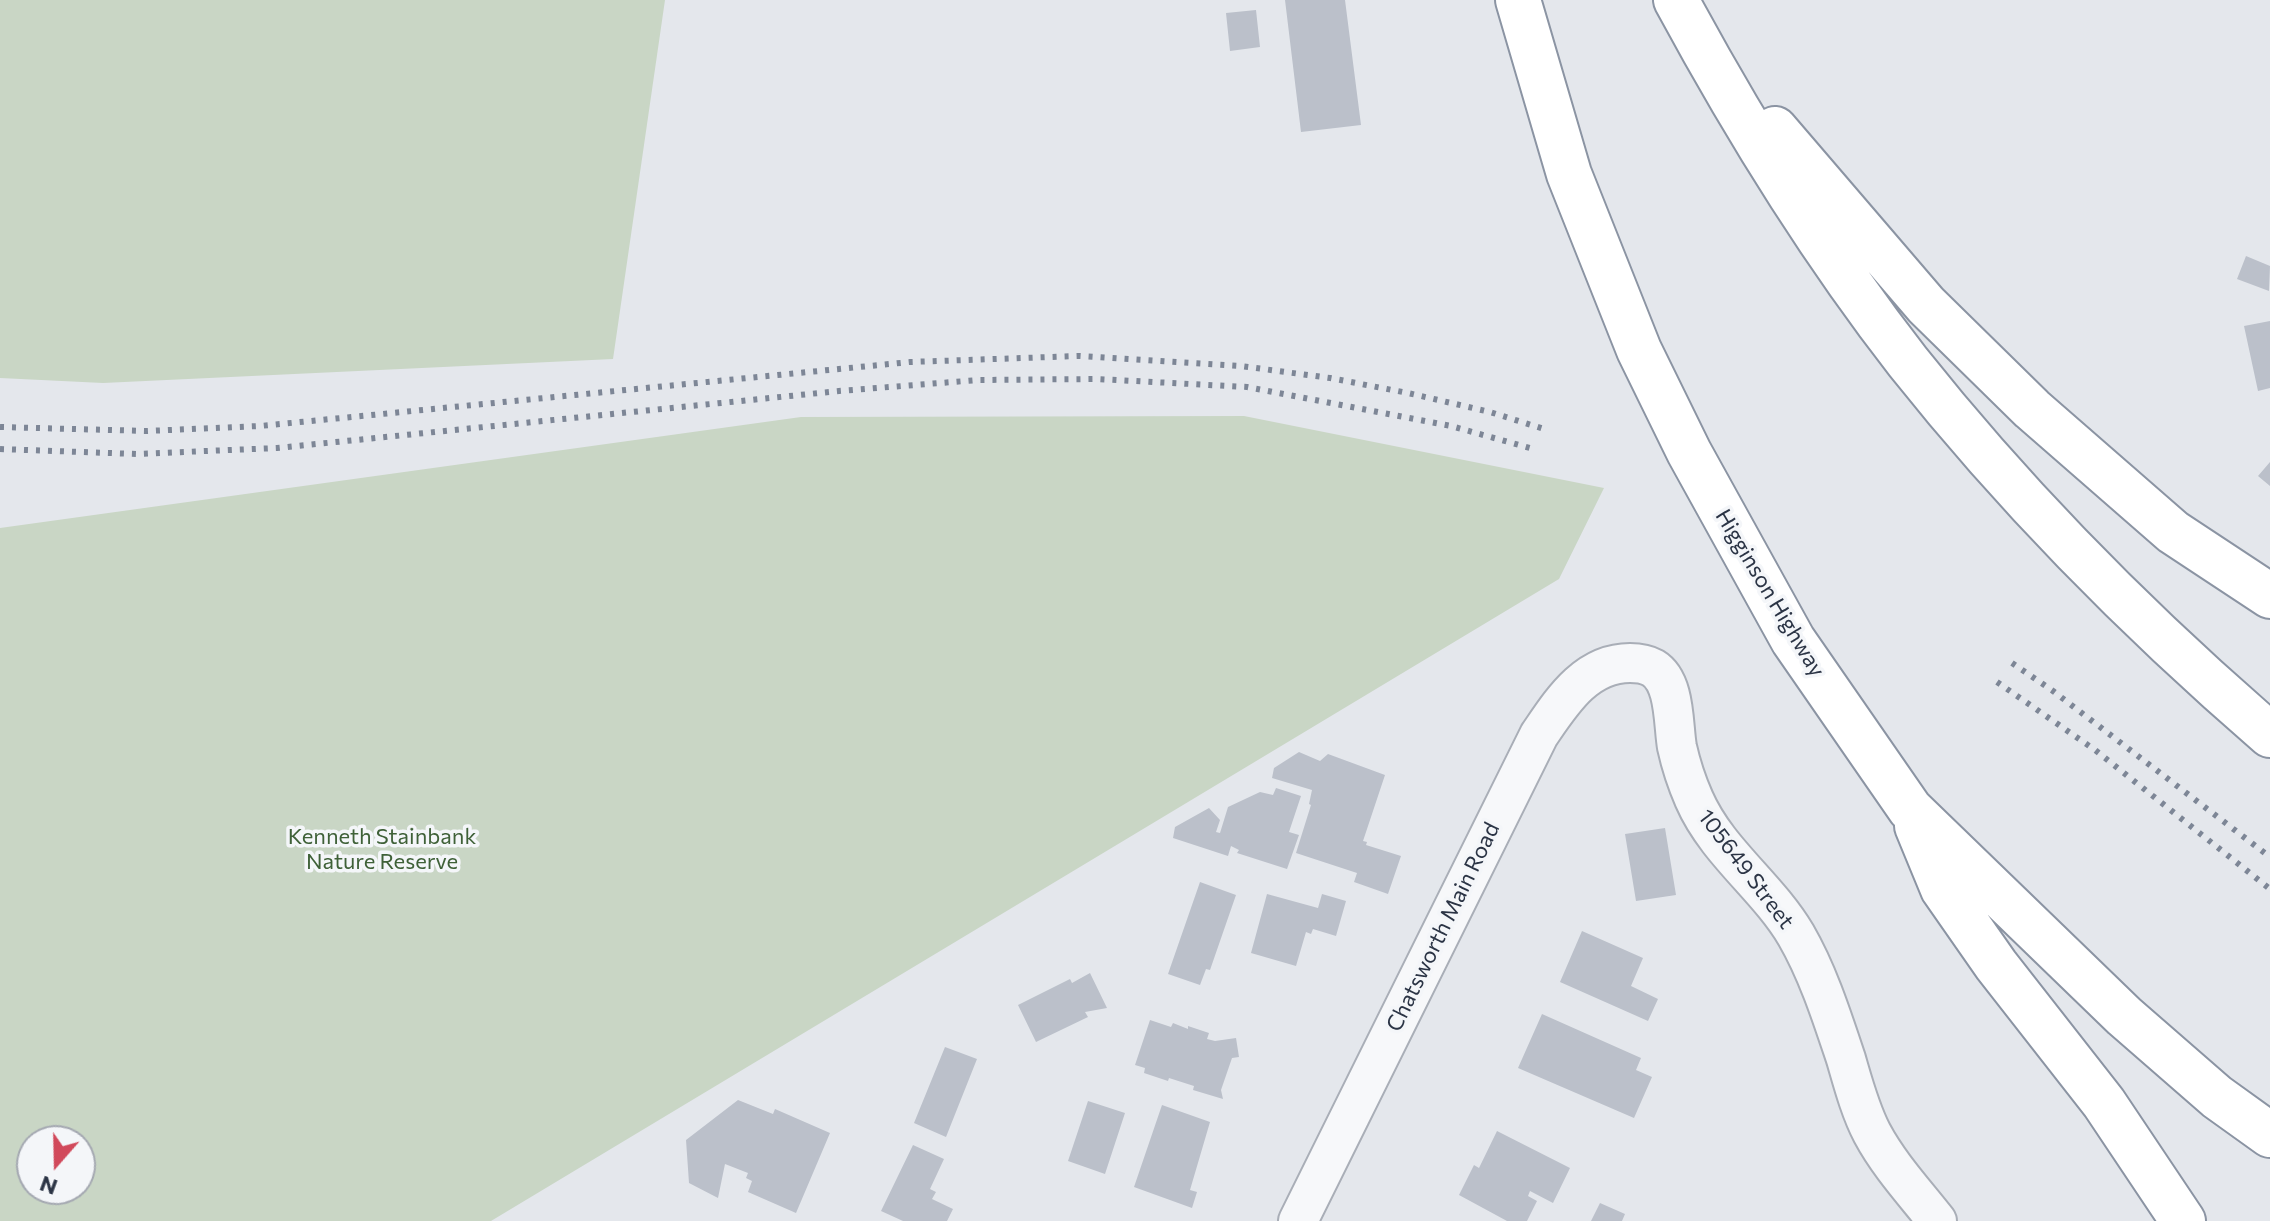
<!DOCTYPE html>
<html>
<head>
<meta charset="utf-8">
<style>
	body { margin:0 }
	#map { position:relative; width:2270px; height:1221px; overflow:hidden; background:#e4e7ec; font-family:Commissioner,sans-serif }
	canvas { display:block }
	.north { position:absolute; left:16px; top:1125px; width:80px; height:80px; box-sizing:border-box; background:#f4f6f9; border:2px solid #a4a8b1; border-radius:50%; rotate:200deg; font-size:22px; font-weight:700; line-height:32px; text-align:center; color:#2b3445 }
	.north::after { content:''; display:block; margin:auto; width:28px; height:36px; background:#d1495b; clip-path:polygon(50% 0,100% 100%,50% 72%,0 100%) }
</style>
</head>
<body>
<div id="map">
<canvas width="2270" height="1221"></canvas>
<div class="north">N</div>
</div>
<script>
const ctx = document.querySelector('canvas').getContext('2d');
ctx.lineJoin = 'round';
function fillPath(path, color) {
  ctx.fillStyle = color;
  ctx.fill(path, 'evenodd');
}
function stroke(path, color, width, dash) {
  ctx.strokeStyle = color;
  ctx.lineWidth = width;
  ctx.lineCap = dash ? 'butt' : 'round';
  ctx.setLineDash(dash || []);
  ctx.stroke(path);
}
function drawText(font, color, halo, rows, align = 'center') {
  ctx.font = font + ' Commissioner,sans-serif';
  ctx.lineWidth = 7;
  ctx.setLineDash([]);
  ctx.textBaseline = 'middle';
  ctx.strokeStyle = halo;
  ctx.fillStyle = color;
  for (const [text, x, y, turn = 0] of rows) {
    ctx.save();
    ctx.translate(x, y);
    ctx.rotate((+turn || 0) * Math.PI / 180);
    ctx.textAlign = isNaN(turn) ? turn : align;
    if (halo) ctx.strokeText(text, 0, 0);
    ctx.fillText(text, 0, 0);
    ctx.restore();
  }
}
const green = new Path2D(`
	M0,0H665L613,359L103,383L0,378Z
	M1244,416L1604,488L1559,579L491,1221H0V528L801,417ZM80,1141V1189H32V1141Z`);
const building = new Path2D(`
	M1285,0H1345L1361,125L1301,132Z
	M1256,10L1260,47L1230,51L1226,13Z
	M2246,256L2270,266L2269,291L2237,279Z
	M2270,321V388L2258,391L2244,326Z
	M2270,462V486L2258,476Z
	M1299,752L1320,761L1328,754L1385,775L1363,841L1367,842L1366,845L1401,856L1388,894L1354,882L1357,873L1296,853L1311,805L1309,804L1312,790L1272,778L1274,768Z
	M1276,788L1301,796L1289,832L1299,835L1287,869L1237,853L1239,850L1231,846L1228,856L1173,838L1175,827L1209,808L1220,820L1216,832L1220,833L1228,807L1260,792L1273,795Z
	M1665,828L1676,895L1636,901L1625,834Z
	M1200,882L1236,895L1210,970L1206,969L1200,985L1168,974Z
	M1267,894L1318,908L1322,894L1346,901L1336,936L1313,929L1311,934L1306,932L1296,966L1251,953Z
	M1582,931L1643,958L1631,986L1658,999L1648,1021L1560,982Z
	M1090,973L1107,1008L1085,1012L1088,1017L1036,1042L1018,1005L1070,979L1072,983Z
	M1542,1014L1641,1058L1636,1070L1652,1077L1634,1118L1518,1068Z
	M1150,1020L1171,1027L1173,1023L1188,1029V1026L1209,1033L1207,1039L1215,1041L1236,1038L1239,1057L1232,1058L1221,1090L1223,1099L1193,1090L1194,1086L1169,1078L1168,1081L1144,1073L1145,1068L1135,1065Z
	M945,1047L977,1059L946,1137L914,1123Z
	M738,1100L773,1114L775,1109L830,1133L796,1213L748,1192L752,1181L746,1178L748,1173L725,1164L718,1198L689,1183L686,1140Z
	M1088,1101L1125,1113L1105,1174L1068,1161Z
	M1162,1105L1210,1122L1190,1190L1197,1192L1192,1208L1134,1187Z
	M1497,1131L1570,1168L1553,1203L1530,1191L1528,1196L1537,1201L1527,1221H1507L1459,1195L1474,1165L1479,1168Z
	M913,1145L944,1159L930,1189L936,1192L932,1199L953,1209L947,1221H903L881,1211Z
	M1600,1203L1625,1214L1622,1221H1591Z`);
const minor = new Path2D(`
	M1298,1221L1539,735C1561,703 1585,663 1630,663C1638,663 1646,664 1653,668C1676,682 1673,725 1677,747C1681,765 1687,783 1694,799C1717,852 1767,886 1796,935C1818,973 1832,1017 1846,1059C1853,1083 1860,1110 1872,1133C1889,1165 1915,1193 1937,1221`);
const trunk = new Path2D(`
	M1518,0L1569,174L1639,350L1689,452L1793,640L1910,809L2124,1016L2217,1097L2270,1135
	M1676,0C1744,126 1820,249 1908,362C2016,498 2139,622 2270,735
	M1775,129L1926,305L2032,409L2173,532L2270,596
	M1917,826L1943,889L1996,965L2104,1103L2183,1221`);
const rail = new Path2D(`
	M0,427L147,431L260,426L910,362L1079,356L1241,366L1330,378L1408,393L1490,412L1544,429
	M0,449L136,454L277,448L839,391L978,380L1097,379L1247,387L1451,426L1537,450
	M2012,663L2053,691L2270,857
	M1997,682L2095,750L2270,889`);
const streetNames = [
	["Higginson Highway",1770,593,59],
	["105649 Street",1746,869,53],
	["Chatsworth Main Road",1443,927,-64]
];
const parkNames = [
	["Kenneth Stainbank",382,837],
	["Nature Reserve",382,862]
];
fillPath(green, '#c9d6c5');
fillPath(building, '#bbc0ca');
stroke(minor, '#a9aeb7', 42);
stroke(trunk, '#8b94a3', 48);
stroke(minor, '#f7f8fa', 38);
stroke(trunk, '#fff', 44);
stroke(rail, '#7d8696', 6, [4, 8]);
drawText('22px', '#2b3445', '#f4f6f9', streetNames);
drawText('22px', '#3f6138', '#f4f6f9', parkNames);
</script>
</body>
</html>
